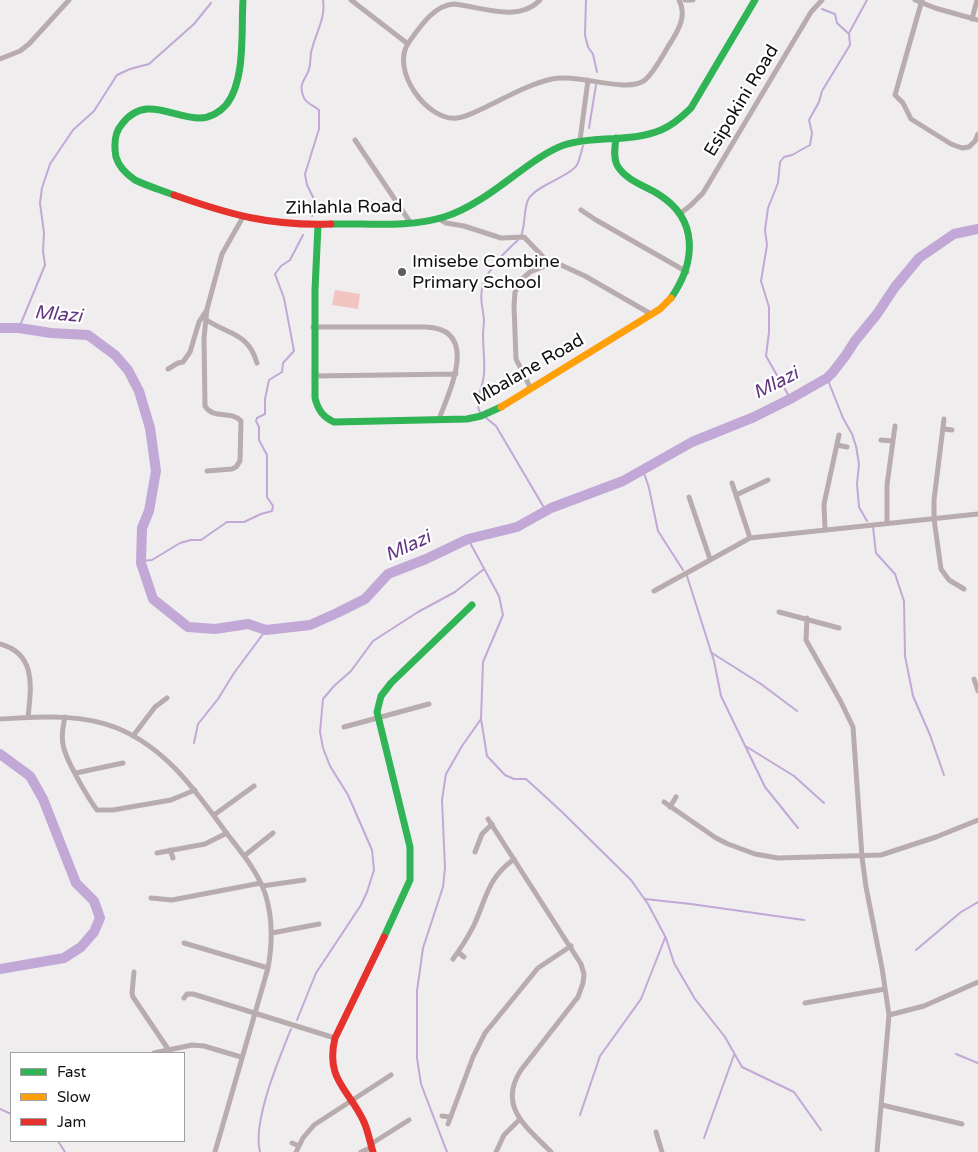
<!DOCTYPE html>
<html>
<head>
<meta charset="utf-8">
<style>
	body { margin:0 }
	#map { position:relative; width:978px; height:1152px; overflow:hidden; background:#f0edee; font-family:"Varela Round",sans-serif }
	canvas { display:block }
	.legend { position:absolute; left:10px; top:1052px; width:175px; height:90px; box-sizing:border-box; background:#fff; border:1px solid #a0a0a0; margin:0; padding:6px 9px; list-style:none; font-size:15px; color:#121111 }
	.legend li { display:flex; align-items:center; gap:10px; height:25px }
	.legend b { width:25px; border:1px solid #a0a0a0 }
</style>
</head>
<body>
<div id="map">
<canvas width="978" height="1152"></canvas>
<ul class="legend">
<li><b style="height:6px;background:#30b455"></b>Fast</li>
<li><b style="height:6px;background:#ff9f0a"></b>Slow</li>
<li><b style="height:6px;background:#e5322d"></b>Jam</li>
</ul>
</div>
<script>
const ctx = document.querySelector('canvas').getContext('2d');
ctx.lineJoin = 'round';
function fillPath(path, color) {
  ctx.fillStyle = color;
  ctx.fill(path, 'evenodd');
}
function stroke(path, color, width, dash) {
  ctx.strokeStyle = color;
  ctx.lineWidth = width;
  ctx.lineCap = dash ? 'butt' : 'round';
  ctx.setLineDash(dash || []);
  ctx.stroke(path);
}
function drawText(font, color, halo, rows, align = 'center') {
  ctx.font = font + ' "Varela Round",sans-serif';
  ctx.lineWidth = 4.5;
  ctx.setLineDash([]);
  ctx.textBaseline = 'middle';
  ctx.strokeStyle = halo;
  ctx.fillStyle = color;
  for (const [text, x, y, turn = 0] of rows) {
    ctx.save();
    ctx.translate(x, y);
    ctx.rotate((+turn || 0) * Math.PI / 180);
    ctx.textAlign = isNaN(turn) ? turn : align;
    if (halo) ctx.strokeText(text, 0, 0);
    ctx.fillText(text, 0, 0);
    ctx.restore();
  }
}
const green = new Path2D(`
	M335,290L360,294L358,309L332,305Z`);
const stream = new Path2D(`
	M586,0L585,35L588,47L593,54L597,72
	M849,33L867,0
	M589,128L596,85
	M312,216L315,201L307,185L305,174L319,129V110C314,106 306,103 304,98C297,82 307,79 309,69C311,63 310,58 311,53C315,33 326,20 323,0
	M521,236C526,224 523,208 529,198C539,184 569,177 577,165C580,159 581,152 583,146
	M19,328L45,265L43,251L44,233L40,203L42,188L50,164L73,130L94,111L117,75L130,69L149,64L194,24L211,3
	M827,378L843,418L852,434L856,446L859,464L857,484L859,507L867,521
	M790,398L766,356L769,332V307L761,281L767,245L765,230L768,208L778,183L780,162L784,157L792,155L810,145L812,133L809,120L819,102L822,91L850,45L849,34L837,23L835,14L822,9
	M481,415C473,400 483,389 484,374C485,361 483,348 483,335C483,330 484,325 484,320C483,308 479,297 483,285C489,267 504,253 518,240
	M485,417L496,426L546,511
	M643,470L649,488L658,531L683,570
	M873,527L876,553L895,574L904,601L905,656L913,696L930,735L944,775
	M468,539L499,596L503,615L483,662L481,719L487,756L505,775L514,779H526L561,811L631,880L648,904L666,938L674,963L695,999L725,1037L742,1067L794,1092L821,1130
	M141,561L152,560L180,543L191,540H201L227,522H244L261,514L272,511L273,506L267,497V455L259,440V427L256,421L257,418L265,414V399L269,380L282,372L283,363L294,351L284,298L275,274L281,266L290,260L303,235
	M687,576L714,661L721,696L765,787L798,828
	M712,653L761,684L797,711
	M194,743L198,724L218,699L234,673L266,630
	M747,747L794,776L824,803
	M645,899L691,904L804,920
	M916,950L961,912L978,902
	M297,1020L316,973L361,905L367,892L374,870L372,850L348,795L330,766L323,748L320,732L323,699L334,686L351,671L373,641L418,612L455,592L484,569
	M956,1054L978,1063
	M0,1109L11,1114
	M580,1115L600,1056L641,999L665,938
	M704,1138L734,1055
	M58,1141L65,1152
	M260,1152C252,1122 279,1059 291,1029
	M447,1152L421,1084L417,1058V991L423,948L443,887L445,868L442,800L446,774L462,746L481,719`);
const river = new Path2D(`
	M0,328H19L51,333L88,335L115,355L128,370L139,391L150,428L156,471L149,511L142,528L141,563L153,599L188,627L215,629L248,624L266,630L310,625L337,613L365,599L388,574L426,559L468,539L517,527L551,508L623,481L692,442L754,417L792,398L827,378L833,372L846,355L855,341L877,314L895,287L919,258L954,234L978,229
	M0,754L30,776L43,799L76,883L94,901L100,918L94,932L81,947L64,958L0,969`);
const street = new Path2D(`
	M351,0L408,44
	M540,0C518,23 482,7 454,4C434,5 420,27 409,42C389,70 428,122 457,118C467,117 477,111 486,107C507,97 529,84 552,79C576,73 628,94 645,80C656,70 663,54 671,42C679,29 687,15 679,0
	M685,0H693
	M915,0L935,8L978,20
	M922,0L895,95L903,103L911,119L951,144L962,148L969,147L975,141L978,134
	M972,19L977,0
	M0,59L20,51L29,44L69,0
	M355,140L410,222
	M580,140L588,80
	M581,210L596,220L687,272
	M681,213L691,205L703,193L811,12L822,0
	M439,219L446,223L464,226L501,238L524,237L550,264
	M205,319C228,335 248,332 257,363
	M313,327H426C480,329 450,390 439,419
	M168,369L178,363L183,362L190,352L199,322L206,311
	M314,376L456,374
	M531,389L516,359L514,306L515,292L522,279L530,272L550,264L561,265L585,276L651,314
	M944,419L934,500V519L941,569L949,580L964,589
	M944,429L952,430
	M881,440L893,441
	M837,445L847,447
	M207,471L232,469L236,467L240,461L241,421C231,410 213,420 205,406L204,338L207,309L222,254L243,217
	M732,483L750,538
	M736,495L768,480
	M689,497L710,559
	M887,523V485L895,426
	M825,530L824,504L839,435
	M654,591L750,538L978,514
	M779,612L839,628
	M807,618L806,640L841,702L853,727L862,857L866,887L882,968L889,1015L877,1152
	M0,644C37,654 31,688 28,717
	M974,679L978,691
	M65,717C63,726 61,735 63,744C64,757 88,798 97,810H113L171,800L195,790
	M0,719C40,717 79,713 117,728C168,749 196,792 228,835C242,853 257,871 265,893C273,918 273,941 268,968L215,1152
	M344,727L429,704
	M133,736L155,707L167,698
	M76,773L123,763
	M664,802L716,838L728,844L755,854L778,858L881,855L936,837L978,820
	M670,807L676,797
	M214,815L254,786
	M488,819L581,964L584,974L583,983L578,997L521,1070C497,1107 527,1127 551,1152
	M170,850L173,858
	M475,852L482,834L492,824
	M157,853L205,844L227,833
	M244,856L273,833
	M262,886L304,880
	M151,898L172,900L261,883
	M272,933L319,924
	M184,943L268,968
	M458,952L464,957
	M453,959C461,948 468,937 474,925C487,897 487,879 514,859
	M134,972L132,993L133,997L168,1049
	M184,998L187,994H193L335,1038
	M805,1003L885,989
	M889,1015L924,1006L978,982
	M154,1053L192,1045L204,1046L241,1057
	M882,1105L962,1124
	M442,1116L450,1117
	M448,1124L473,1057L485,1033L538,968L571,946
	M656,1132L662,1152
	M292,1143L299,1146
	M371,1144L409,1120
	M296,1152L303,1138L314,1125L391,1075
	M361,1152L372,1147
	M496,1152L504,1135L519,1120`);
const fast = new Path2D(`
	M616,138C615,147 613,157 617,165C624,179 645,186 658,194C699,219 696,262 671,298
	M174,195C161,190 147,186 135,180C126,174 119,167 116,157C114,146 114,133 122,124C145,94 172,118 200,118C210,118 220,112 226,105C246,81 241,30 243,0
	M331,224C368,223 408,228 444,217C457,213 470,206 481,199C506,184 538,154 564,145C595,135 630,143 661,130C673,125 682,117 691,108L755,0
	M318,225L315,290V398C318,410 323,417 334,422L467,419L481,416L501,407
	M384,937L410,880V847L377,712L381,696L391,683L472,605`);
const slow = new Path2D(`
	M501,407L660,309L671,298`);
const jam = new Path2D(`
	M174,195C231,215 270,226 331,224
	M373,1152C370,1142 368,1131 364,1122C349,1089 325,1080 335,1038L384,937`);
const markers = [
	[402,272,5,"#605e5e"]
];
const streetNames = [
	["Esipokini Road",742,101,-59],
	["Zihlahla Road",344,208,-1],
	["Mbalane Road",529,370,-30]
];
const poiNames = [
	["Imisebe Combine",412,262],
	["Primary School",412,283]
];
const waterNames = [
	["Mlazi",58,315,5],
	["Mlazi",776,384,-27],
	["Mlazi",408,547,-25]
];
fillPath(green, '#f2c5c1');
stroke(stream, '#c1a8d6', 2);
stroke(river, '#c1a8d6', 10);
stroke(street, '#b8acae', 5);
stroke(fast, '#30b455', 7);
stroke(slow, '#ff9f0a', 7);
stroke(jam, '#e5322d', 7);
for (const [x, y, r, color] of markers) {
  const dot = new Path2D();
  dot.arc(x, y, r, 0, 2 * Math.PI);
  ctx.fillStyle = color;
  ctx.fill(dot);
  stroke(dot, '#fff', 2);
}
drawText('18px', '#121111', '#fff', streetNames);
drawText('18px', '#121111', '#fff', poiNames, 'left');
drawText('italic 19px', '#623583', '#fff', waterNames);
</script>
</body>
</html>
